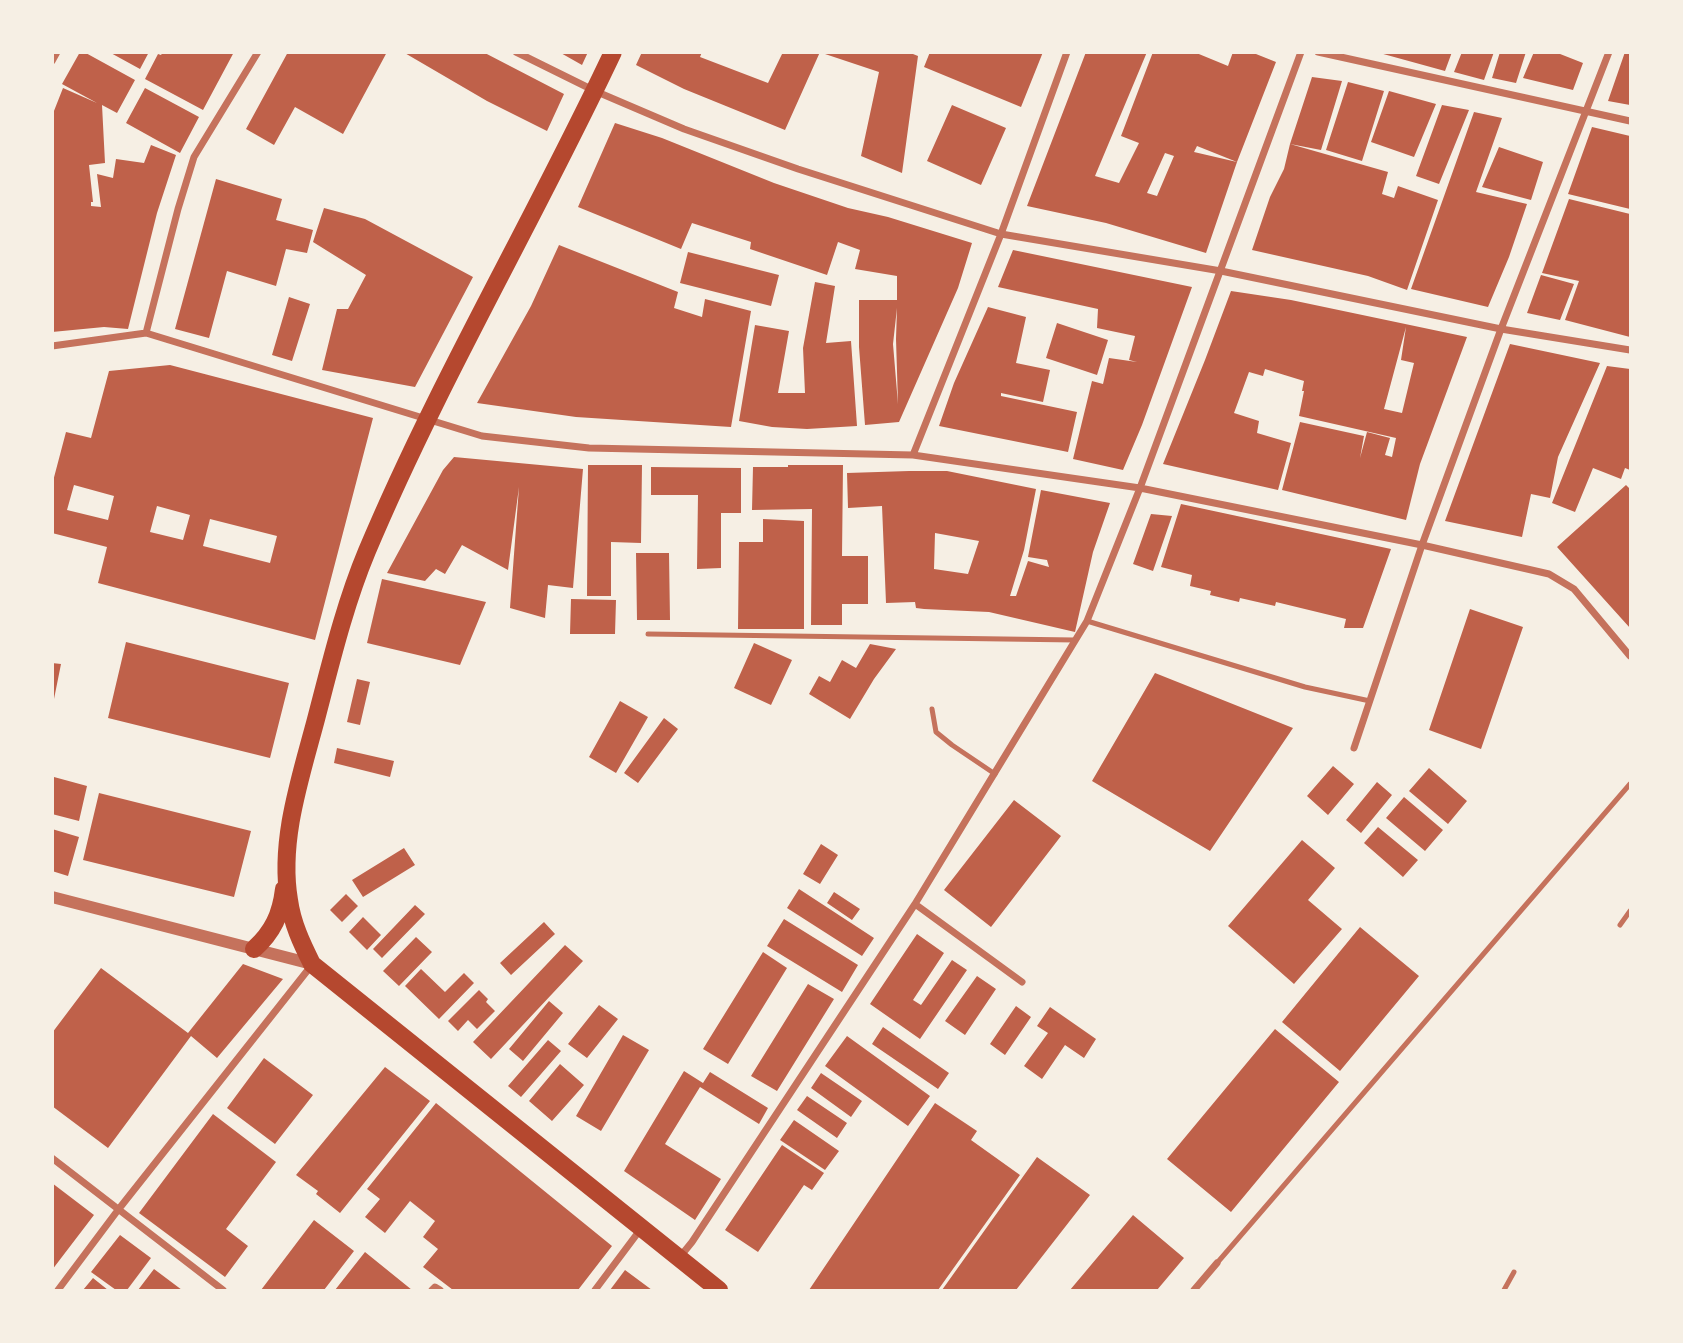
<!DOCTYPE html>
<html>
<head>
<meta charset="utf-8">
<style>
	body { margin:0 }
	#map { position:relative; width:1683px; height:1343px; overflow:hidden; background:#f6efe4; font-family:"Playfair Display",serif }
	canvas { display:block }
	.frame { position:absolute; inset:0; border:54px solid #f6efe4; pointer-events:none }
</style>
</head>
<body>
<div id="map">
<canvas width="1683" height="1343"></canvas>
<div class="frame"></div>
</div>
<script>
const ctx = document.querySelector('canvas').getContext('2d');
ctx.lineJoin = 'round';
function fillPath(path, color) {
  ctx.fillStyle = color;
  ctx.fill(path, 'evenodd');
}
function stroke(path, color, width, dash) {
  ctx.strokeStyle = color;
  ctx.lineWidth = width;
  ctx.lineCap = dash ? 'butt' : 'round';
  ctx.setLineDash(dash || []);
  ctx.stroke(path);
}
const building = new Path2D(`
	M80,52H84L135,80L117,113L102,105L105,163L89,165L93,202H91V206L101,207L97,174L113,178L116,159L144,163L151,145L176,155L157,213L128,329L104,327L52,332V116L63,88L97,103L62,84Z
	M109,52H149L140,69Z
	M163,52H234L203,110L145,79L158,54L161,55Z
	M288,52H387L343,134L295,107L274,145L246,129Z
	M403,52H483L564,94L547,131L487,101Z
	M559,52H588L582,65Z
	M642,52H702L700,57L768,83L783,52H820L785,130L684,89L636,65Z
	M908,52L918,56L902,173L861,156L879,72L822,53Z
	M930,52H1043L1021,107L924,67Z
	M1086,52H1147L1095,176L1119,183L1139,143L1121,136L1153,52H1194L1228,66L1233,52H1251L1276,62L1237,162L1206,253L1106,223L1027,206ZM1197,146L1237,162L1194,152ZM1165,153L1174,156L1157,196L1147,193Z
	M1376,52H1452L1445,71Z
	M1462,52H1494L1484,80L1454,72Z
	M1500,52H1526L1516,83L1492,78Z
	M1534,52H1555L1583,63L1573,90L1523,78Z
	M1625,52H1630V105L1608,101Z
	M1312,77L1342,81L1321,150L1290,144Z
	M1348,82L1384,91L1362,161L1326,150Z
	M145,88L199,117L180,153L126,123Z
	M1389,91L1436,104L1414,157L1371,142Z
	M952,105L1006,128L981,185L927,161Z
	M1442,105L1469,110L1439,184L1416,176Z
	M1474,112L1502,118L1476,192L1527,204L1509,257L1488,307L1411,289Z
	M615,123L662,138L774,183L848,208L888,217L972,243L958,288L899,422L865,425L859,347V300H897V276L855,269L860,250L838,242L827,275L750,249L751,242L692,223L681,249L578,207ZM897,308L896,339L898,404L893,344Z
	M1592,127L1630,136V209L1568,194Z
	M1290,144L1388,172L1382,194L1394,198L1398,186L1438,200L1407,290L1368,276L1252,250L1270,197L1284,169Z
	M1499,147L1543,162L1531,200L1482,187Z
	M216,179L282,199L276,220L313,230L307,253L286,249L276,286L227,271L209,338L175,329Z
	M1569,199L1630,214V337L1565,320L1579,281L1542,273Z
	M324,208L365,219L473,277L415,387L322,370L337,309H348L366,275L313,242Z
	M559,245L678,292L674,308L702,317L705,299L751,311L731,427L576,417L477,403L531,306Z
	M1013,250L1192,287L1142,425L1123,470L1073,459L1092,381L1103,384L1109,358L1137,362L1129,360L1135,336L1097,328L1098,309L998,287Z
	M688,252L779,275L771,306L680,283Z
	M1541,275L1574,284L1560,320L1527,313Z
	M815,282L835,286L826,343L851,341L857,426L807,429L772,427L739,421L755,325L789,331L778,393H805L803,348Z
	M1231,291L1291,300L1467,337L1420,464L1406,520L1282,490L1300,422L1364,436L1360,458L1367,432L1390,438L1385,455L1392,457L1396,438L1299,416L1304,391H1302L1304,381L1265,369L1263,376L1249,372L1234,413L1259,421L1257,433L1291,443L1278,490L1163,464L1205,360ZM1406,327L1401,360L1414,363L1402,413L1384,409Z
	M289,297L310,304L292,361L272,355Z
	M988,307L1026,317L1016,363L1050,370L1043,402L1001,393V396L1077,412L1068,452L939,426L954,383Z
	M1057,323L1108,340L1097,375L1046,358Z
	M1510,344L1600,363L1558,457L1550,498L1531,494L1522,537L1445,521Z
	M170,365L373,418L315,640L98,583L107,547L52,533V485L66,432L91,438L109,371ZM74,485L114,496L108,520L67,510ZM157,506L190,515L183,540L150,532ZM210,519L277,536L270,563L203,546Z
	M1607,366L1630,369V470L1625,468L1621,479L1593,468L1575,512L1552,503Z
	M454,457L583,469L573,588L548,585L545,618L510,608L519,487L508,570L462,545L445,574L436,569L425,581L387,573L443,470Z
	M588,465H642L641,543L611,542V596H587Z
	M788,465H843L842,556H868V604H842V625H811L812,509L752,510L753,467H788Z
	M651,467L741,468V513H721V568L697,569L698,495H651Z
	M909,471H947L1036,489L1024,550L1010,596H1016L1028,561L1049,567L1047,560L1028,557L1041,490L1110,503L1093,552L1075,632L989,612L924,609L916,608L915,602L886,603L882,506L848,508L847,473ZM935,533L979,541L968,574L934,569Z
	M1626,485L1630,489V628L1557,547Z
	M1181,504L1391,549L1363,628H1344L1346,619L1276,602L1275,606L1240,598L1239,602L1210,595L1211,591L1190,586L1192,575L1161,567Z
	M1151,514L1172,516L1153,571L1133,564Z
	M763,519L804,521V629H738L739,542H763Z
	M636,553H669L670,620H637Z
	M382,579L486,602L460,665L367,643Z
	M571,599L616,600L615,634H570Z
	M1470,609L1523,627L1481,749L1429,730Z
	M126,642L289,683L270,758L108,718Z
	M754,643L792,660L771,705L734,688Z
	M870,644L896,649L874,679L850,719L809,694L819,676L830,682L842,660L856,668Z
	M52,663L61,664L54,699H52Z
	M1155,673L1293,728L1210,851L1092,781Z
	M357,679L370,682L360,725L347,722Z
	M620,701L648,717L616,773L589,757Z
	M664,718L678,729L638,783L624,773Z
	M337,748L394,761L390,777L334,763Z
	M1333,766L1354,784L1328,815L1307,796Z
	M1429,768L1467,801L1448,824L1409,791Z
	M54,777L87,786L79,821L52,814Z
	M1377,782L1392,795L1361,833L1346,820Z
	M99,793L251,831L234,897L83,860Z
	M1404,797L1443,830L1425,851L1386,818Z
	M1014,800L1061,836L991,927L944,890Z
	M1378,827L1418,860L1403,877L1364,843Z
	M52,829L79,837L68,876L52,871Z
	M1302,840L1335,868L1308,900L1342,929L1294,984L1228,926Z
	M821,844L838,855L820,884L803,874Z
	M404,848L415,865L363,897L352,880Z
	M799,889L874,938L862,956L787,908Z
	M834,892L860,909L852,920L827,903Z
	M346,894L358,906L342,922L330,910Z
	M415,905L425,914L382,958L373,949Z
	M363,917L381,935L367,950L349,932Z
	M784,919L858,965L842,992L767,946Z
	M544,922L555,934L511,975L500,963Z
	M1360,927L1419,976L1340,1071L1282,1022Z
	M917,934L944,953L913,1000L921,1005L952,960L967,970L920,1039L870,1004Z
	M416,937L432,952L399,986L383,971Z
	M565,945L583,961L491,1059L473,1042Z
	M763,952L787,968L728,1064L703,1049Z
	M243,964L283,979L217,1058L191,1036L108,1148L52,1106V1033L101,968L188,1033Z
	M421,969L445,992L464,973L474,983L439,1019L405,986Z
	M977,976L996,989L965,1035L945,1021Z
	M808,984L834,999L777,1091L751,1076Z
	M479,990L488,999L486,1002L495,1011L477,1029L468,1020L458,1031L448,1021Z
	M549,1001L563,1013L523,1061L509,1049Z
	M599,1005L618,1019L587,1058L568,1044Z
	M1016,1006L1031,1017L1005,1055L990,1044Z
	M1050,1007L1096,1039L1084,1058L1065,1045L1042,1079L1024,1066L1048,1033L1037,1026Z
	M883,1027L949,1073L938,1089L872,1044Z
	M1275,1029L1339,1082L1231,1212L1167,1159Z
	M623,1035L649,1050L601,1131L576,1116Z
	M847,1036L930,1096L908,1126L825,1066Z
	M548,1040L561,1051L521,1097L508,1086Z
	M264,1058L313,1095L275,1144L227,1108Z
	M560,1064L584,1085L552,1121L529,1101Z
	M385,1067L430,1101L340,1213L316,1194L318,1191L296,1175Z
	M684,1071L703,1083L710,1072L768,1108L759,1124L700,1087L665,1144L721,1179L695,1220L624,1171Z
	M821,1073L862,1101L851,1117L811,1088Z
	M807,1096L847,1123L837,1138L797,1110Z
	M436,1103L612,1246L578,1290H453L423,1267L438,1249L423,1237L435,1221L410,1201L385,1233L365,1217L380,1199L367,1189Z
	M935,1103L977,1131L971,1140L1020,1175L938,1290H809Z
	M213,1114L276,1162L226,1229L248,1246L225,1277L139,1213Z
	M794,1120L839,1151L825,1170L780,1140Z
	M782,1145L824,1173L812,1190L804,1185L758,1252L725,1230Z
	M1037,1157L1090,1195L1016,1290H942Z
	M52,1183L94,1215L52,1270Z
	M1133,1215L1184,1258L1157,1290H1070Z
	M314,1220L354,1251L324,1290H261Z
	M120,1235L151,1258L127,1290H116L91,1272Z
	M365,1252L412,1290H335Z
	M154,1269L182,1290H138Z
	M625,1270L652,1290H610Z
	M93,1278L108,1290H83Z`);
const service = new Path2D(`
	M1087,621L1305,687L1370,701
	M648,634L1075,640
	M932,709L936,732L952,745L995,774
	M1620,925L1630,911
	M1217,1263L1630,784
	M1504,1290L1514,1272`);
const minor = new Path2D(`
	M516,52L595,91L684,129L798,169L1001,234L1221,271L1501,329L1630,350
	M1318,52L1630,121
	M52,61L57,52
	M146,333L178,209L194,157L258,52
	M52,346L146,333L482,436L589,448L913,455L1140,488L1422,545L1549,574L1574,589L1630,656
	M913,455L1001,234L1067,52
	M1354,748L1422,545L1501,329L1609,52
	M915,904L1022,982
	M52,1158L223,1290
	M679,1258L692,1242L915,904L1087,621L1140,488L1301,52
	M58,1290L118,1210L311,966
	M432,1290L435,1287L440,1290
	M595,1290L640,1230
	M1194,1290L1217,1263`);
const tertiary = new Path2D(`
	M52,897L312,964`);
const primary = new Path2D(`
	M613,52C534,220 439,380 367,551C344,606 330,666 315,723C300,779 279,842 289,900C292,923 302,944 312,964L719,1290
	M254,949C273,932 281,914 284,889`);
fillPath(building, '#bf614a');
stroke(service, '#c5725c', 5);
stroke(minor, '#c5725c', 7);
stroke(tertiary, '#c5725c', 12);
stroke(primary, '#b5482f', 18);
</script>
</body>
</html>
